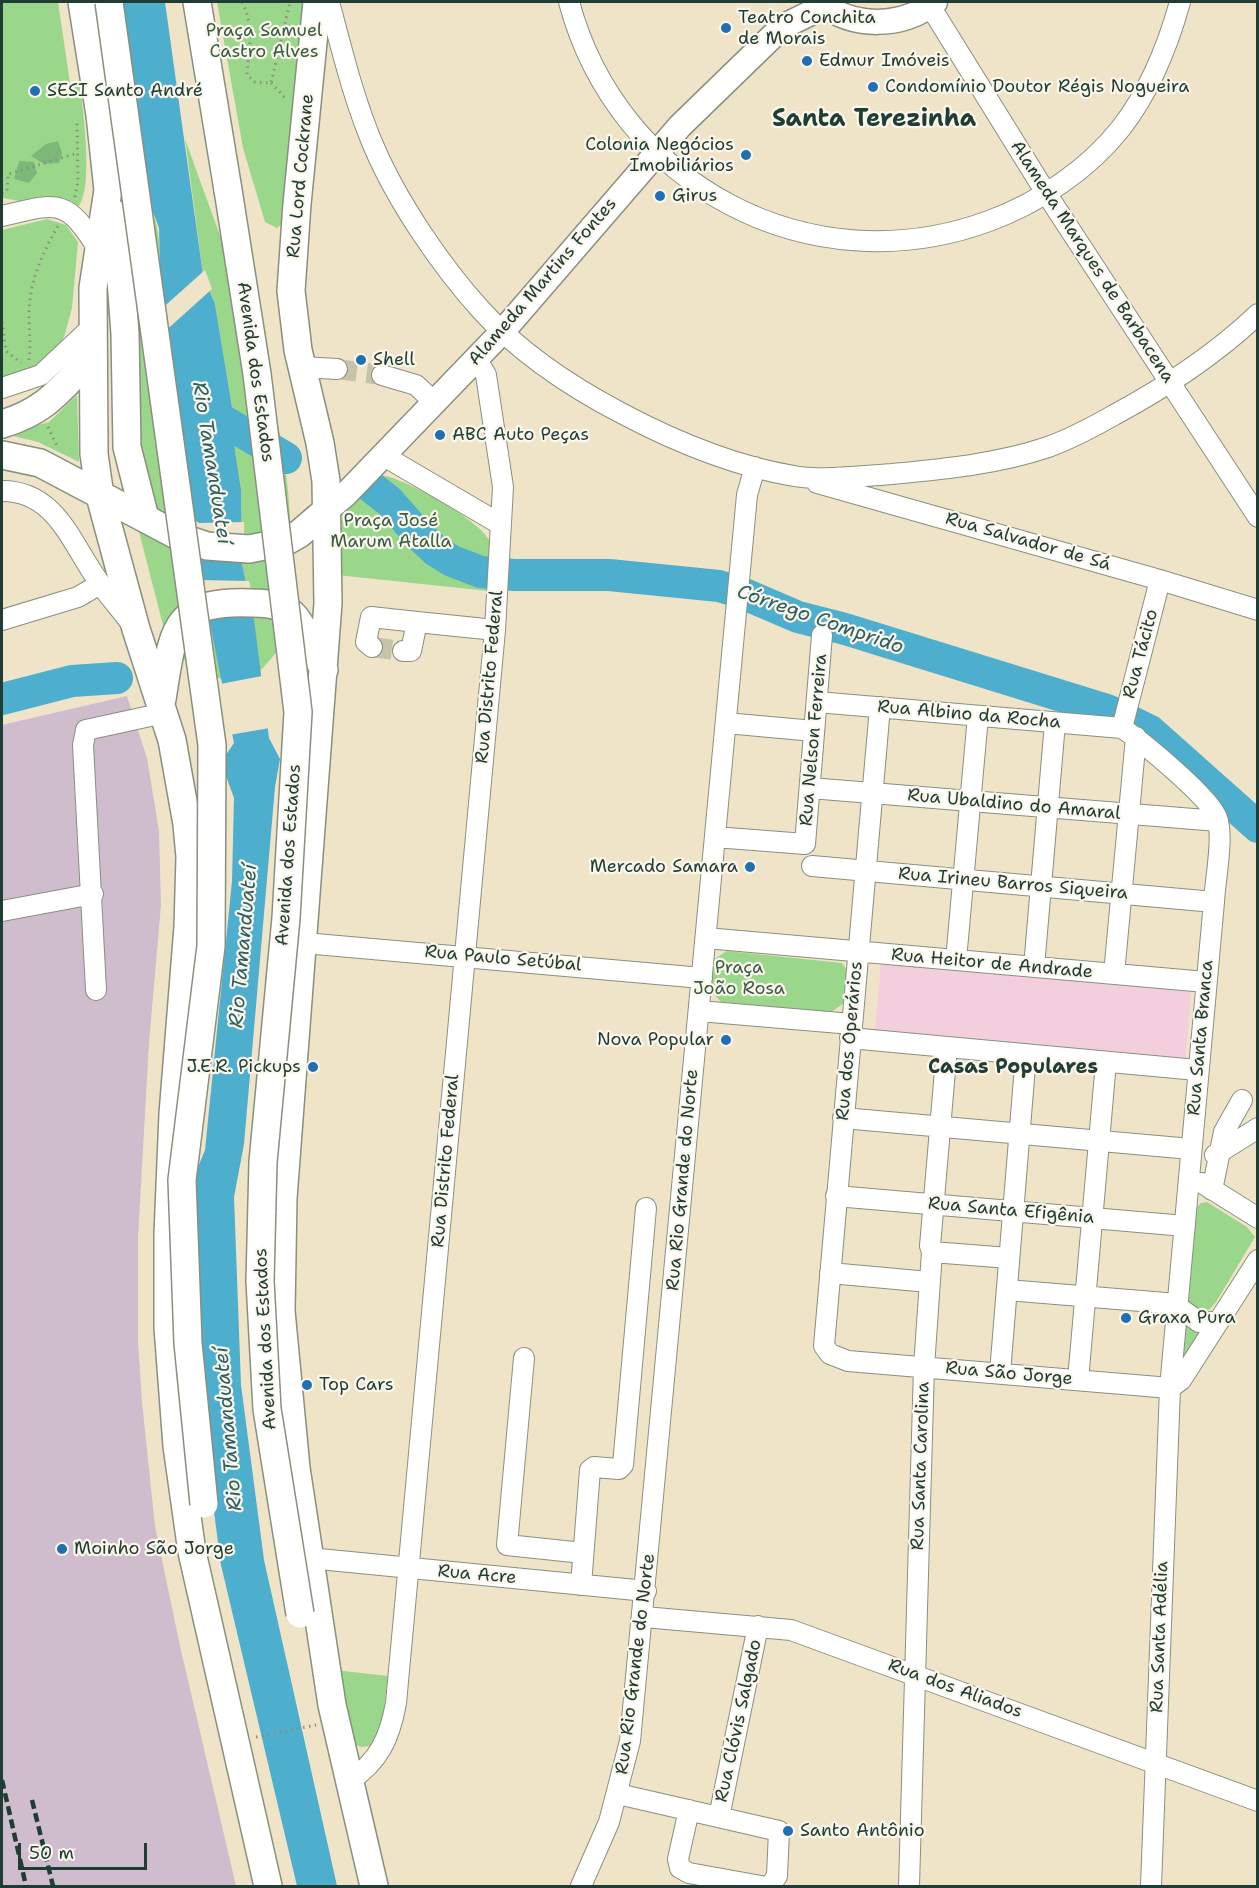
<!DOCTYPE html>
<html>
<head>
<meta charset="utf-8">
<style>
	body { margin:0 }
	#map { position:relative; width:1259px; height:1888px; overflow:hidden; background:#f0e4c8; font-family:"Shantell Sans",sans-serif }
	canvas { display:block }
	.frame { position:absolute; inset:0; border:3px solid #1f3d34; pointer-events:none }
	.scale { position:absolute; left:18px; top:1843px; width:129px; height:27px; box-sizing:border-box; border:3px solid #1f3d34; border-top:0; padding-left:8px; font-size:18px; line-height:21px; white-space:nowrap; color:#1f3d34; -webkit-text-stroke:4px #fbf7ec; paint-order:stroke }
</style>
</head>
<body>
<div id="map">
<canvas width="1259" height="1888"></canvas>
<div class="frame"></div>
<div class="scale">50 m</div>
</div>
<script>
const ctx = document.querySelector('canvas').getContext('2d');
ctx.lineJoin = 'round';
function fillPath(path, color) {
  ctx.fillStyle = color;
  ctx.fill(path, 'evenodd');
}
function stroke(path, color, width, dash) {
  ctx.strokeStyle = color;
  ctx.lineWidth = width;
  ctx.lineCap = dash ? 'butt' : 'round';
  ctx.setLineDash(dash || []);
  ctx.stroke(path);
}
function drawText(font, color, halo, rows, align = 'center') {
  ctx.font = font + ' "Shantell Sans",sans-serif';
  ctx.lineWidth = 4.5;
  ctx.setLineDash([]);
  ctx.textBaseline = 'middle';
  ctx.strokeStyle = halo;
  ctx.fillStyle = color;
  for (const [text, x, y, turn = 0] of rows) {
    ctx.save();
    ctx.translate(x, y);
    ctx.rotate((+turn || 0) * Math.PI / 180);
    ctx.textAlign = isNaN(turn) ? turn : align;
    if (halo) ctx.strokeText(text, 0, 0);
    ctx.fillText(text, 0, 0);
    ctx.restore();
  }
}
const built = new Path2D(`
	M881,963L1191,991L1186,1058L875,1030Z`);
const industrial = new Path2D(`
	M127,696L147,758L159,831L161,905L149,1043L138,1238V1341L142,1402L155,1526L180,1646L236,1886H2V725Z`);
const green = new Path2D(`
	M2,2H58L70,83L80,86C83,109 94,190 78,207L53,200L20,201L2,198Z
	M217,2H309L285,221L277,228L265,222L243,148Z
	M185,138C234,281 305,432 288,585C286,603 287,627 281,643C277,654 266,664 259,672L254,619L242,564L241,489L235,451L233,413L215,304L203,275Z
	M137,168C155,215 165,236 157,287L211,629L222,679L200,672L177,654L164,629L137,524L123,440Z
	M47,219L66,225L78,242L72,308L64,337L59,346L33,370L2,380V230Z
	M77,395L79,462L38,442L5,434L49,422Z
	M380,475C401,476 480,520 489,540C494,553 489,576 488,591L337,575L342,507Z
	M727,951L842,963L848,972L843,1004L831,1012L721,1002L711,991L713,960Z
	M1207,1202L1247,1227L1255,1237L1216,1302L1209,1310L1200,1311L1188,1304L1184,1297L1195,1209L1201,1203Z
	M1181,1318L1203,1326L1178,1371Z
	M335,1670L388,1676L382,1725L371,1746L361,1747L352,1743Z`);
const forest = new Path2D(`
	M58,141L62,153L59,163L44,164L31,156L46,144Z
	M19,161L34,162L37,173L29,183L14,179Z`);
const water = new Path2D(`
	M121,2H165L203,275L215,304L233,413L235,451L241,489L242,564L254,619L269,738L280,759L275,787L244,1144L234,1197L241,1385L264,1560L337,1886H297L221,1565L197,1383L192,1196L196,1172L205,1150L232,881L234,798L221,762L234,743L211,629L157,287L160,268L159,228L137,168Z`);
const pier = new Path2D(`
	M205,270L212,289L162,334L158,312Z
	M190,518L199,523L244,522L245,562L197,560Z
	M200,580L249,581L257,617L211,616Z
	M262,676L270,728L229,735L220,684Z`);
const river = new Path2D(`
	M207,411L286,458
	M367,484L389,501L419,535L436,551L452,561L481,572L514,575H609L719,586L742,593L798,617L845,629L1107,710L1150,731L1258,827
	M2,699L72,681L117,678`);
const minorTunnel = new Path2D(`
	M337,369L382,375
	M372,647L403,651`);
const path = new Path2D(`
	M242,2C256,30 248,46 247,75L255,82L271,83L290,2
	M271,83L286,99
	M2,193L7,191L8,174L78,153
	M75,197L78,181L77,123
	M2,322L6,351L21,363
	M29,360C31,344 29,329 29,314C29,282 43,252 58,226
	M48,427L58,448
	M256,1737L316,1725`);
const minor = new Path2D(`
	M329,2C342,50 354,101 374,147C397,201 441,266 481,310C520,353 571,387 623,414C676,442 734,466 794,476C822,481 863,476 892,474C944,469 998,464 1048,447C1070,439 1093,427 1114,415C1166,387 1214,356 1258,314
	M569,2C618,185 810,287 989,221C1038,203 1088,170 1121,128C1149,92 1168,45 1180,2
	M930,6L1046,193L1258,517
	M2,216C57,203 66,197 98,249
	M302,367L337,369
	M382,375L416,385L434,402
	M2,388L41,375L92,327
	M384,456L500,524
	M817,483L1160,580L1258,610
	M2,491C53,491 69,537 93,573C104,591 118,606 130,622
	M2,620L78,597L100,584
	M417,622L495,630
	M372,647L366,642L371,617L417,622L411,651H403
	M817,702L1122,728C1141,741 1211,798 1217,818C1224,837 1215,880 1214,902L1170,1388L1151,1886
	M880,707L824,1346L830,1354L848,1361L1170,1388
	M726,723L814,731
	M1122,728L1160,580
	M810,788L1218,821
	M715,837L805,844L822,635
	M812,866L1214,902
	M2,911L93,894
	M706,938L1206,982
	M304,943L702,978
	M956,960L978,716
	M1034,967L1055,723
	M1114,974L1136,737
	M96,990L83,745L86,730L164,713
	M699,1011L852,1024
	M850,1038L1197,1070
	M843,1118L1191,1149
	M1215,1155L1258,1128
	M1202,1183L1258,1218
	M1212,1190L1224,1132L1242,1100
	M836,1196L1185,1226
	M932,1252L1009,1258
	M830,1273L929,1282
	M1007,1290L1178,1304
	M1177,1306L1199,1322H1217
	M524,1358L507,1545L583,1553
	M1000,1373L1026,1054
	M1078,1380L1106,1062
	M1170,1388L1181,1380L1258,1260
	M309,1558L646,1591
	M581,1585L590,1470L594,1467L619,1469L623,1465L646,1208
	M644,1617L791,1630L1258,1801
	M349,1781C379,1762 390,1737 396,1703L495,630L503,487L486,375L477,360
	M618,1794L779,1831L777,1876L770,1886
	M689,1810L678,1859L680,1868L689,1873L761,1886
	M719,1817L758,1626
	M581,1886L609,1822L630,1741L747,495L755,467
	M909,1886L924,1367L932,1252L930,1246L947,1047`);
const major = new Path2D(`
	M820,2C853,29 902,28 935,2
	M327,510L345,495L503,331L680,126L782,27L825,6`);
const highway = new Path2D(`
	M82,2L100,115L108,190L93,288L94,454L100,496L136,629L172,740L187,824L190,857L188,927L173,1114L168,1234V1327L177,1446L192,1552L268,1886
	M197,2L228,190
	M317,2L297,204L291,291L298,350L320,443L326,481L328,603L283,1198L281,1311L296,1468L332,1705L374,1886
	M112,212L120,266L125,334L127,447L145,518
	M2,424C47,411 61,388 93,356
	M2,455L40,463L180,537L207,546L249,549L285,542L299,534L327,510
	M162,699C173,631 172,599 253,603C267,603 285,605 295,617C307,632 315,653 324,670`);
const rail = new Path2D(`
	M2,1780L26,1886
	M32,1800L53,1886`);
const highwayBridge = new Path2D(`
	M109,2L212,745L211,946L182,1180L188,1343L204,1504
	M228,190L257,374L298,712L286,918L263,1162L260,1281L267,1409L300,1614`);
const markers = [
	[726,28,6,"#1f6fb2"],
	[807,61,6,"#1f6fb2"],
	[873,87,6,"#1f6fb2"],
	[35,91,6,"#1f6fb2"],
	[746,155,6,"#1f6fb2"],
	[660,196,6,"#1f6fb2"],
	[361,360,6,"#1f6fb2"],
	[440,435,6,"#1f6fb2"],
	[750,867,6,"#1f6fb2"],
	[726,1040,6,"#1f6fb2"],
	[313,1067,6,"#1f6fb2"],
	[1126,1318,6,"#1f6fb2"],
	[307,1385,6,"#1f6fb2"],
	[62,1549,6,"#1f6fb2"],
	[788,1831,6,"#1f6fb2"]
];
const poiNames = [
	["Teatro Conchita",738,18],
	["de Morais",738,39],
	["Edmur Imóveis",819,61],
	["Condomínio Doutor Régis Nogueira",885,87],
	["SESI Santo André",47,91],
	["Colonia Negócios",734,145,"right"],
	["Imobiliários",734,166,"right"],
	["Girus",672,196],
	["Shell",373,360],
	["ABC Auto Peças",452,435],
	["Mercado Samara",738,867,"right"],
	["Nova Popular",714,1040,"right"],
	["J.E.R. Pickups",301,1067,"right"],
	["Graxa Pura",1138,1318],
	["Top Cars",319,1385],
	["Moinho São Jorge",74,1549],
	["Santo Antônio",800,1831]
];
const parkNames = [
	["Praça Samuel",264,31],
	["Castro Alves",264,52],
	["Praça José",391,521],
	["Marum Atalla",391,542],
	["Praça",739,968],
	["João Rosa",739,989]
];
const streetNames = [
	["Rua Lord Cockrane",301,176,-85],
	["Alameda Marques de Barbacena",1092,262,57],
	["Alameda Martins Fontes",543,282,-49],
	["Avenida dos Estados",255,372,82],
	["Rua Salvador de Sá",1028,542,16],
	["Rua Tácito",1141,654,-75],
	["Rua Distrito Federal",490,677,-85],
	["Rua Albino da Rocha",969,715,5],
	["Rua Nelson Ferreira",814,740,-85],
	["Rua Ubaldino do Amaral",1014,805,5],
	["Avenida dos Estados",289,855,-86],
	["Rua Irineu Barros Siqueira",1013,884,5],
	["Rua Paulo Setúbal",503,959,5],
	["Rua Heitor de Andrade",992,964,5],
	["Rua Santa Branca",1201,1038,-85],
	["Rua dos Operários",850,1041,-85],
	["Rua Distrito Federal",446,1161,-85],
	["Rua Rio Grande do Norte",683,1180,-85],
	["Rua Santa Efigênia",1011,1211,5],
	["Avenida dos Estados",266,1339,-93],
	["Rua São Jorge",1009,1374,5],
	["Rua Santa Carolina",921,1466,-88],
	["Rua Acre",477,1575,5],
	["Rua Santa Adélia",1160,1637,-88],
	["Rua Rio Grande do Norte",636,1664,-83],
	["Rua dos Aliados",955,1689,20],
	["Rua Clóvis Salgado",739,1721,-78]
];
const waterNames = [
	["Rio Tamanduateí",211,463,81],
	["Córrego Comprido",820,620,19],
	["Rio Tamanduateí",244,946,-85],
	["Rio Tamanduateí",229,1429,-95]
];
const neighbourhoodNames = [
	["Casas Populares",1013,1068]
];
const districtNames = [
	["Santa Terezinha",874,120]
];
fillPath(built, '#f3cfde');
fillPath(industrial, '#cfbdce');
fillPath(green, '#9bd78b');
fillPath(forest, '#7cb877');
fillPath(water, '#4eaecd');
fillPath(pier, '#f0e4c8');
stroke(river, '#4eaecd', 32);
stroke(minorTunnel, '#c6c3aa', 20, [20, 10]);
stroke(minor, '#88907e', 22);
stroke(major, '#88907e', 27);
stroke(highway, '#88907e', 30);
stroke(path, '#88907e', 3, [1.5, 4.5]);
stroke(minor, '#fff', 20);
stroke(major, '#fff', 24);
stroke(highway, '#fff', 27);
stroke(rail, '#1f3d34', 4.5, [9, 4.5]);
stroke(highwayBridge, '#88907e', 30, []);
stroke(highwayBridge, '#fff', 27);
for (const [x, y, r, color] of markers) {
  const dot = new Path2D();
  dot.arc(x, y, r, 0, 2 * Math.PI);
  ctx.fillStyle = color;
  ctx.fill(dot);
  stroke(dot, '#fbf7ec', 2);
}
drawText('18px', '#1f3d34', '#fbf7ec', poiNames, 'left');
drawText('18px', '#385c45', '#fbf7ec', parkNames);
drawText('18px', '#1f3d34', '#fbf7ec', streetNames);
drawText('italic 20px', '#2d5f62', '#fbf7ec', waterNames);
drawText('bold 20px', '#1f3d34', '#fbf7ec', neighbourhoodNames);
drawText('bold 24px', '#1f3d34', '#fbf7ec', districtNames);
</script>
</body>
</html>
